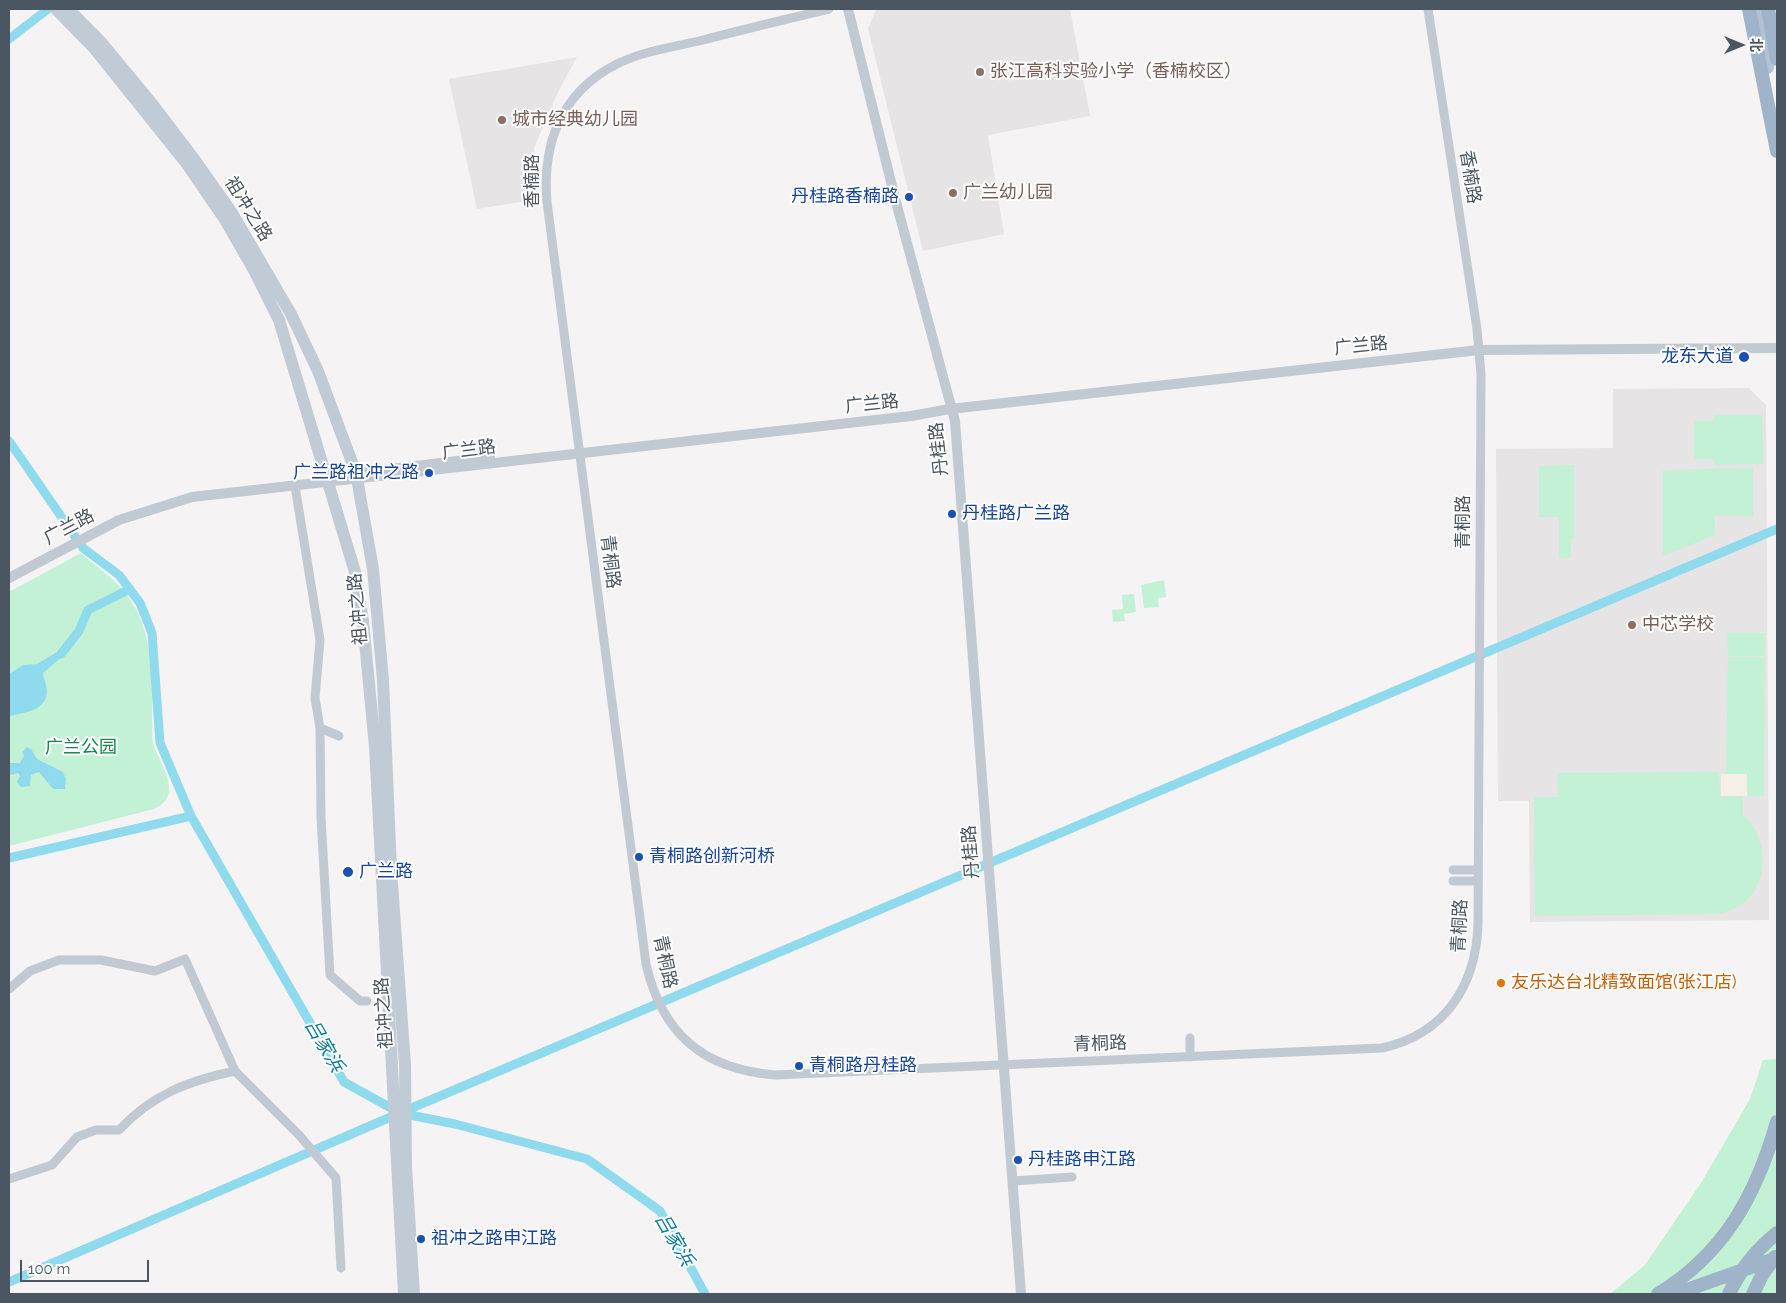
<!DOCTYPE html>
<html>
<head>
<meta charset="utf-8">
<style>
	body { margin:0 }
	#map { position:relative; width:1786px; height:1303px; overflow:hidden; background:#f5f3f3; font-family:Raleway,"Noto Sans SC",sans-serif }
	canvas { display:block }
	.frame { position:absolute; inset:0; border:10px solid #4a5661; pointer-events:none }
	.north { position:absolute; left:1716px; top:20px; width:50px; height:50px; -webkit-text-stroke:4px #fff; paint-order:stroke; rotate:90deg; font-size:14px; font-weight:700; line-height:20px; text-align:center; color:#4a5661 }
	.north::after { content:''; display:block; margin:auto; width:18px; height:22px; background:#4a5661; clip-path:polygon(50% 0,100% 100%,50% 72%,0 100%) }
	.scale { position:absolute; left:20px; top:1260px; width:129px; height:22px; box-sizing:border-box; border:2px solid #4a5661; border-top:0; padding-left:6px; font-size:15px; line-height:18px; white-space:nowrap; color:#4a5661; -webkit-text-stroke:4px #fff; paint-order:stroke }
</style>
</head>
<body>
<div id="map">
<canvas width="1786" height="1303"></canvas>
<div class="frame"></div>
<div class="north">北</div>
<div class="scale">100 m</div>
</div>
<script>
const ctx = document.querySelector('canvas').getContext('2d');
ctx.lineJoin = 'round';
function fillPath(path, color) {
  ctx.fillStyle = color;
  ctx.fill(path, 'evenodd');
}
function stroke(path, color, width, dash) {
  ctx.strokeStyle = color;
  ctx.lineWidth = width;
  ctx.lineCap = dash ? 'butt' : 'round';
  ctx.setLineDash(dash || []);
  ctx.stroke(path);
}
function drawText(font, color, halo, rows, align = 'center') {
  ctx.font = font + ' Raleway,"Noto Sans SC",sans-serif';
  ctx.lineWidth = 4;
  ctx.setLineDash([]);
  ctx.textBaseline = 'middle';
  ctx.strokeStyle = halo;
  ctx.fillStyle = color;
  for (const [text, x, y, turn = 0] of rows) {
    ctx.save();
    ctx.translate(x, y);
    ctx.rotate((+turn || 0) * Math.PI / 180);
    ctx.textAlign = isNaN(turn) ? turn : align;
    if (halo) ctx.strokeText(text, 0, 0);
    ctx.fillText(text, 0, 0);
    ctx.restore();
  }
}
const education = new Path2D(`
	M876,9H1070L1090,116L988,135L1004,234L923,251L868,29Z
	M577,57L558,92L534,148L539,199L477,209L449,79Z
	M1749,388L1766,405L1769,920L1530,922L1529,801H1498L1496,449L1613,448V389Z`);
const green = new Path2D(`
	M1714,415H1762L1763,464L1715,465L1714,457V459H1694V421H1714V440Z
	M1574,465V539H1571V558H1559V517H1539V466Z
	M1753,468V516H1715V535L1663,556V470Z
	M81,553C93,564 108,574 119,586C160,628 150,690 153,743C160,766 185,795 154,809L9,846V592Z
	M1164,580L1166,597L1158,598L1159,607L1144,608L1141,585Z
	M1134,594L1136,612L1124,614L1125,621L1113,622L1112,610L1123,609L1122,595Z
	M1765,633V656H1728L1727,633Z
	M1728,657H1765L1764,796H1747V774H1726Z
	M1719,772L1720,796H1743V815C1768,835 1770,881 1745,902C1738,908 1728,911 1720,914L1535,916L1534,797H1558L1557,773Z
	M1777,1059V1294H1610L1645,1265L1701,1183L1750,1099L1763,1060Z`);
const sand = new Path2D(`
	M1721,774H1747V796H1721Z`);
const water = new Path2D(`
	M59,651L63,656L43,673C43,678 45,680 46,685C52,709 26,713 9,716V674L23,665L37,664Z
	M27,747L31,749L37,759L63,772L66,779L65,789H53L39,772L31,775L30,786L21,787L17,782L20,776L18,773L11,775L9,773V763H20L24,756L22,752Z`);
const canal = new Path2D(`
	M9,39L48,9
	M9,441L83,548L119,575L140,603L152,633L160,743L191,816
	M61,654L79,631L88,610L130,589
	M9,858L191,816L344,1082L400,1113L455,1124L587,1159L660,1211L705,1294
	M9,1282L400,1113L1777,529`);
const minor = new Path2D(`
	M829,9C787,19 745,29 703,40C674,47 642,51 615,65C561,93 542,144 547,202L646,964C662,1034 703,1069 775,1075L1382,1048C1445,1034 1476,986 1478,924L1481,374L1477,329L1428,9
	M295,486L320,640L315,698L320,728L321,818L330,975L360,1001H367
	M320,728L339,736
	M1453,870H1478
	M1453,881H1478
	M9,989L30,971L59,960H101L155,971L185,959L235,1071L299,1135L336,1178L341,1268
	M1190,1038V1057
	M9,1179L52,1165L77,1137L96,1130H119C153,1094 188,1081 235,1071
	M1013,1181L1072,1177`);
const tertiary = new Path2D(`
	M848,9L896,202L955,421L1021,1294
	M350,474L490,457
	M9,578L119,520L192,497L911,416L950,409L1479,350L1777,348`);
const secondary = new Path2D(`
	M56,9L94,48L187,164L224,218L254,270L279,320L355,572L363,621L375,747L404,1294
	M68,9L101,42L149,100L194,159L232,213L291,314L318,371L356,473L373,569L383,680L391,870L405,1065L406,1167L414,1294`);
const primary = new Path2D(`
	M1758,9L1767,67`);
const trunk = new Path2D(`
	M1749,9L1777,151
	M1768,9L1777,59
	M1658,1294C1725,1253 1756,1195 1777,1122
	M1675,1294L1777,1258
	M1729,1294C1740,1270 1756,1250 1777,1233
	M1753,1294L1762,1275L1775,1257`);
const markers = [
	[980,72,5,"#8d6e63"],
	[502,120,5,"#8d6e63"],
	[953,193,5,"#8d6e63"],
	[909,197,5,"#1a4fb4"],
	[1744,357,6,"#1a4fb4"],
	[429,473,5,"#1a4fb4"],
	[952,514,5,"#1a4fb4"],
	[1632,625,5,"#8d6e63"],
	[639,857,5,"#1a4fb4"],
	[348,872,6,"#1a4fb4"],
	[1501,983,5,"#e8710a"],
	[799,1066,5,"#1a4fb4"],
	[1018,1160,5,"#1a4fb4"],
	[421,1239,5,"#1a4fb4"]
];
const educationNames = [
	["张江高科实验小学（香楠校区）",990,72],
	["城市经典幼儿园",512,120],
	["广兰幼儿园",963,193],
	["中芯学校",1642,625]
];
const streetNames = [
	["香楠路",1470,177,81],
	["香楠路",533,181,-90],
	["祖冲之路",248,209,58],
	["广兰路",1361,346,-6],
	["广兰路",872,404,-6],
	["丹桂路",939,449,-96],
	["广兰路",469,450,-7],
	["青桐路",1464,522,-90],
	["广兰路",69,527,-28],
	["青桐路",610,562,83],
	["祖冲之路",358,609,-95],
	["丹桂路",971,852,-94],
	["青桐路",1460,926,-87],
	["青桐路",665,962,78],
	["祖冲之路",384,1013,-94],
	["青桐路",1100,1044,-2]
];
const transitNames = [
	["丹桂路香楠路",899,197,"right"],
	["龙东大道",1733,357,"right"],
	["广兰路祖冲之路",419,473,"right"],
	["丹桂路广兰路",962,514],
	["青桐路创新河桥",649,857],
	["广兰路",359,872],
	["青桐路丹桂路",809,1066],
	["丹桂路申江路",1028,1160],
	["祖冲之路申江路",431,1239]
];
const parkNames = [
	["广兰公园",81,748]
];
const foodNames = [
	["友乐达台北精致面馆(张江店)",1511,983]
];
const waterNames = [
	["吕家浜",324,1046,60],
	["吕家浜",674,1240,60]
];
fillPath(education, '#e6e4e5');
fillPath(green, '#c3f1d5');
fillPath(sand, '#f5f0e5');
fillPath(water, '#90daee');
stroke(canal, '#90daee', 9);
stroke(minor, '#c1cad2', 9);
stroke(tertiary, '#c1cad2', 10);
stroke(secondary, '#c1cbd6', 12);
stroke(primary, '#b3c2d1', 14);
stroke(trunk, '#9fb4c9', 14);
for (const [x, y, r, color] of markers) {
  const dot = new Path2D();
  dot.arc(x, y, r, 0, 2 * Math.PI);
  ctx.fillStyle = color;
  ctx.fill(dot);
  stroke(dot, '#fff', 2);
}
drawText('18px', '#785e54', '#fff', educationNames, 'left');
drawText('18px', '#4a5661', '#fff', streetNames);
drawText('18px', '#164399', '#fff', transitNames, 'left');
drawText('18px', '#17864f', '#fff', parkNames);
drawText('18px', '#c56008', '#fff', foodNames, 'left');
drawText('italic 19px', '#0c7c9b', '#fff', waterNames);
</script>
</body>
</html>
